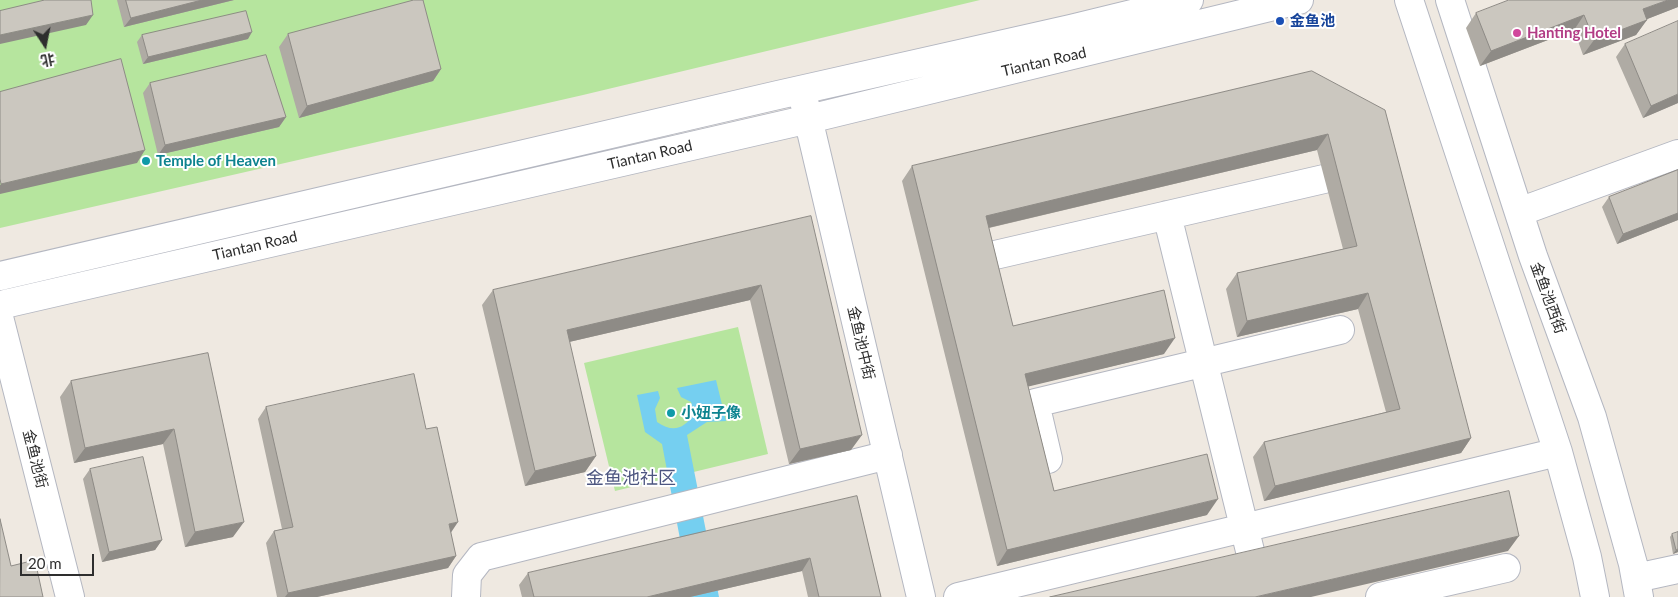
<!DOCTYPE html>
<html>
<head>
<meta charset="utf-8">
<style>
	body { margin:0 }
	#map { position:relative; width:1678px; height:597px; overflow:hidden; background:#efe9e1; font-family:Lato,"Noto Sans SC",sans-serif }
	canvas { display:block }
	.north { position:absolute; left:20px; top:20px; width:50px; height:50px; -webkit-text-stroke:4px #fff; paint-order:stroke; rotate:169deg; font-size:14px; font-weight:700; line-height:20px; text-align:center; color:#2e2e2e }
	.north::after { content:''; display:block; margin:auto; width:18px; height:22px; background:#2e2e2e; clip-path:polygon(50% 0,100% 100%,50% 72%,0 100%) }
	.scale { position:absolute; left:20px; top:554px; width:74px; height:22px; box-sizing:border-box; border:2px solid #2e2e2e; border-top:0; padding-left:6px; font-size:15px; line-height:18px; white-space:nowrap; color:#2e2e2e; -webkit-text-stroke:4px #fff; paint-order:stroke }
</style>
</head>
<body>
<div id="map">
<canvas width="1678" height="597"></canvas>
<div class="north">北</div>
<div class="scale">20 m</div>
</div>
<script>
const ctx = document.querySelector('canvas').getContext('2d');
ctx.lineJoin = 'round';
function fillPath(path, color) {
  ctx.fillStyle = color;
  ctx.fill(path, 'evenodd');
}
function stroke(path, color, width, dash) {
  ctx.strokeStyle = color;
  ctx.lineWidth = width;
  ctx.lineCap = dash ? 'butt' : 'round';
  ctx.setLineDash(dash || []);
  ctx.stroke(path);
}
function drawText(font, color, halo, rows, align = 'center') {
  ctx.font = font + ' Lato,"Noto Sans SC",sans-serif';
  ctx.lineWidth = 4;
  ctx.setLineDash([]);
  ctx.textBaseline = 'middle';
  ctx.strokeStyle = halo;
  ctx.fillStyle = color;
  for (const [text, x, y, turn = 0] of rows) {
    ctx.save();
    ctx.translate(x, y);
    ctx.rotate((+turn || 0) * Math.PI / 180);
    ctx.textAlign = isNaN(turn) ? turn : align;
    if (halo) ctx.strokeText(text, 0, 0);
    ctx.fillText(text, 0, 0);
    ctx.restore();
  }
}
const green = new Path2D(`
	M0,0H980L583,95L0,228Z
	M738,327L768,454L615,491L584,363Z`);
const water = new Path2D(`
	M716,380L726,421L707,422L687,435L719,597H691L662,444L645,432L637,395L658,391L660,398L655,409L657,422C673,433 684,429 694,414L691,402L681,397L677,388Z`);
const minor = new Path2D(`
	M1409,0L1558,452L1587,557L1595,597
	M1450,0L1533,256L1592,417L1633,564L1639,597
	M804,101L921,597
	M1519,212L1678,154
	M1167,215L1253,563
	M982,258L1324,179
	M0,276L778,95L1071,29L1189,0
	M0,305L809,119L1299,0
	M0,321L70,597
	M1048,459L1035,403L1340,330
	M1636,578L1678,569
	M466,597L467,575L481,557L888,455
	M958,597L1558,452
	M1380,597L1506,568`);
const wall = new Path2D(`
	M117,0H234L124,27Z
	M1678,7L1647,19L1636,35L1583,55L1574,30L1480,66L1466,28L1476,13Z
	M288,34L441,69L433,81L299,118L279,47Z
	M142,35L248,39L143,64L137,42Z
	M1625,44L1678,103L1643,118L1616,57Z
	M1312,71L1471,438L1461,453L1264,501L1253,457L1264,442L1386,412L1358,309L1237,337L1226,289L1237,273L1343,249L1317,150L989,228L1013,326L1164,354L1028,386L1054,491L1207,515L997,566L902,181L912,166Z
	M150,83L286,117L279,127L158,155L143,93Z
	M1678,170V220L1617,244L1602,207L1609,197Z
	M811,216L851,450L789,464L750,300L569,342L596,456L585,472L525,486L482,305L493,290Z
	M208,353L233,537L185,547L163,444L74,463L60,397L71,381Z
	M266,407L426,429L456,556L448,568L317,597H277L266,543L274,531L282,529L258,419Z
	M90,469L162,540L155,550L102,562L83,479Z
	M857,496L881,597H808L802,571L690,597H522L519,585L528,573Z
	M1672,534L1678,552L1673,554L1670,537Z`);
const shadedWall = new Path2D(`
	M202,0H234L124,27L131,18Z
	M1668,0H1678V7L1632,25L1643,9Z
	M93,15L86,25L0,44V35Z
	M1584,15L1574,30L1480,66L1491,51Z
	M1647,20L1636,35L1583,55L1594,40Z
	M252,32L248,39L143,64L148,57Z
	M441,69L433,81L299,118L307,106Z
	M1678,94V103L1643,118L1651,106Z
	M286,117L279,127L158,155L165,145Z
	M1328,134L1317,150L975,231L986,216Z
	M145,150L137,163L0,194V185L1,184Z
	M1678,213V220L1617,244L1623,234Z
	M761,285L750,300L556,345L567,330Z
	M1368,293L1358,309L1237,337L1247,321Z
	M1175,338L1164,354L1014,390L1025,374Z
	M174,429L163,444L74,463L85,448Z
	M862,435L851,450L789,464L800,449Z
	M1471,438L1461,453L1264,501L1275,486Z
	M596,456L585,472L525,486L535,471Z
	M1218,499L1207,515L997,566L1007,550Z
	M244,522L233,537L185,547L195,532Z
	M458,522L450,534L449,524Z
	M1519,536L1508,551L1311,597H1255Z
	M162,540L155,550L102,562L109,552Z
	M1678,549V552L1673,554L1676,550Z
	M456,556L448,568L317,597H285L288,593Z
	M810,558L802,571L690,597H647Z`);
const building = new Path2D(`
	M45,0H91L93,15L0,35V11Z
	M126,0H202L131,18Z
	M414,0H423L441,69L307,106L288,34Z
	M1509,0H1668L1643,9L1647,20L1594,40L1584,15L1491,51L1476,13Z
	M246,11L252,32L148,57L142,35Z
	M1678,21V94L1651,106L1625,44Z
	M266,55L286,117L165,145L150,83Z
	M121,59L145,150L1,184L0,179V92Z
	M1312,71L1385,110L1471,438L1275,486L1264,442L1400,409L1368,293L1247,321L1237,273L1357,246L1328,134L986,216L1013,326L1164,290L1175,338L1025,374L1054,491L1207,454L1218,499L1007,550L912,166Z
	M1678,170V213L1623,234L1609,197Z
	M811,216L862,435L800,449L761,285L567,330L596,456L535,471L493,290Z
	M208,353L244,522L195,532L174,429L85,448L71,381Z
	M414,374L426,429L437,427L458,522L449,524L456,556L288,593L274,531L293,527L266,407Z
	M143,457L162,540L109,552L90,469Z
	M1509,491L1519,536L1255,597H1050Z
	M857,496L881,597H819L810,558L647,597H534L528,573Z
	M0,519L11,566L35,560L43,597H0Z
	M1678,532V549L1676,550L1672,534Z`);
const markers = [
	[1280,21,5,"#1a4fb4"],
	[1517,33,5,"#d1479c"],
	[146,161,5,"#0f9aa8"],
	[671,413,5,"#0f9aa8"]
];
const transitNames = [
	["金鱼池",1290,21]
];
const hotelNames = [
	["Hanting Hotel",1527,33]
];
const streetNames = [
	["Tiantan Road",1044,62,-13],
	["Tiantan Road",650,155,-13],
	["Tiantan Road",255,246,-13],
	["金鱼池西街",1548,298,70],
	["金鱼池中街",861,343,77],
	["金鱼池街",35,459,76]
];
const cultureNames = [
	["Temple of Heaven",156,161],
	["小妞子像",681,413]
];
const quarterNames = [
	["金鱼池社区",631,478]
];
fillPath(green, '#b6e59e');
fillPath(water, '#75cff0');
stroke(minor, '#b4b7c1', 30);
stroke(minor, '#fff', 28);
fillPath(wall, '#afaba4');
fillPath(shadedWall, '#8e8b86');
fillPath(building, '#cbc7bf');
stroke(building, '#8e8b86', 1);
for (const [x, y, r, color] of markers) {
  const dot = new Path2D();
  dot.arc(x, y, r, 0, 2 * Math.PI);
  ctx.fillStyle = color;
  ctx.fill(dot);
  stroke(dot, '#fff', 2);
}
drawText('bold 15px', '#164399', '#fff', transitNames, 'left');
drawText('bold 15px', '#b23c85', '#fff', hotelNames, 'left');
drawText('15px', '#2e2e2e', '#fff', streetNames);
drawText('bold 15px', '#0d838f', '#fff', cultureNames, 'left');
drawText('18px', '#4d5680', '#fff', quarterNames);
</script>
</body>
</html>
